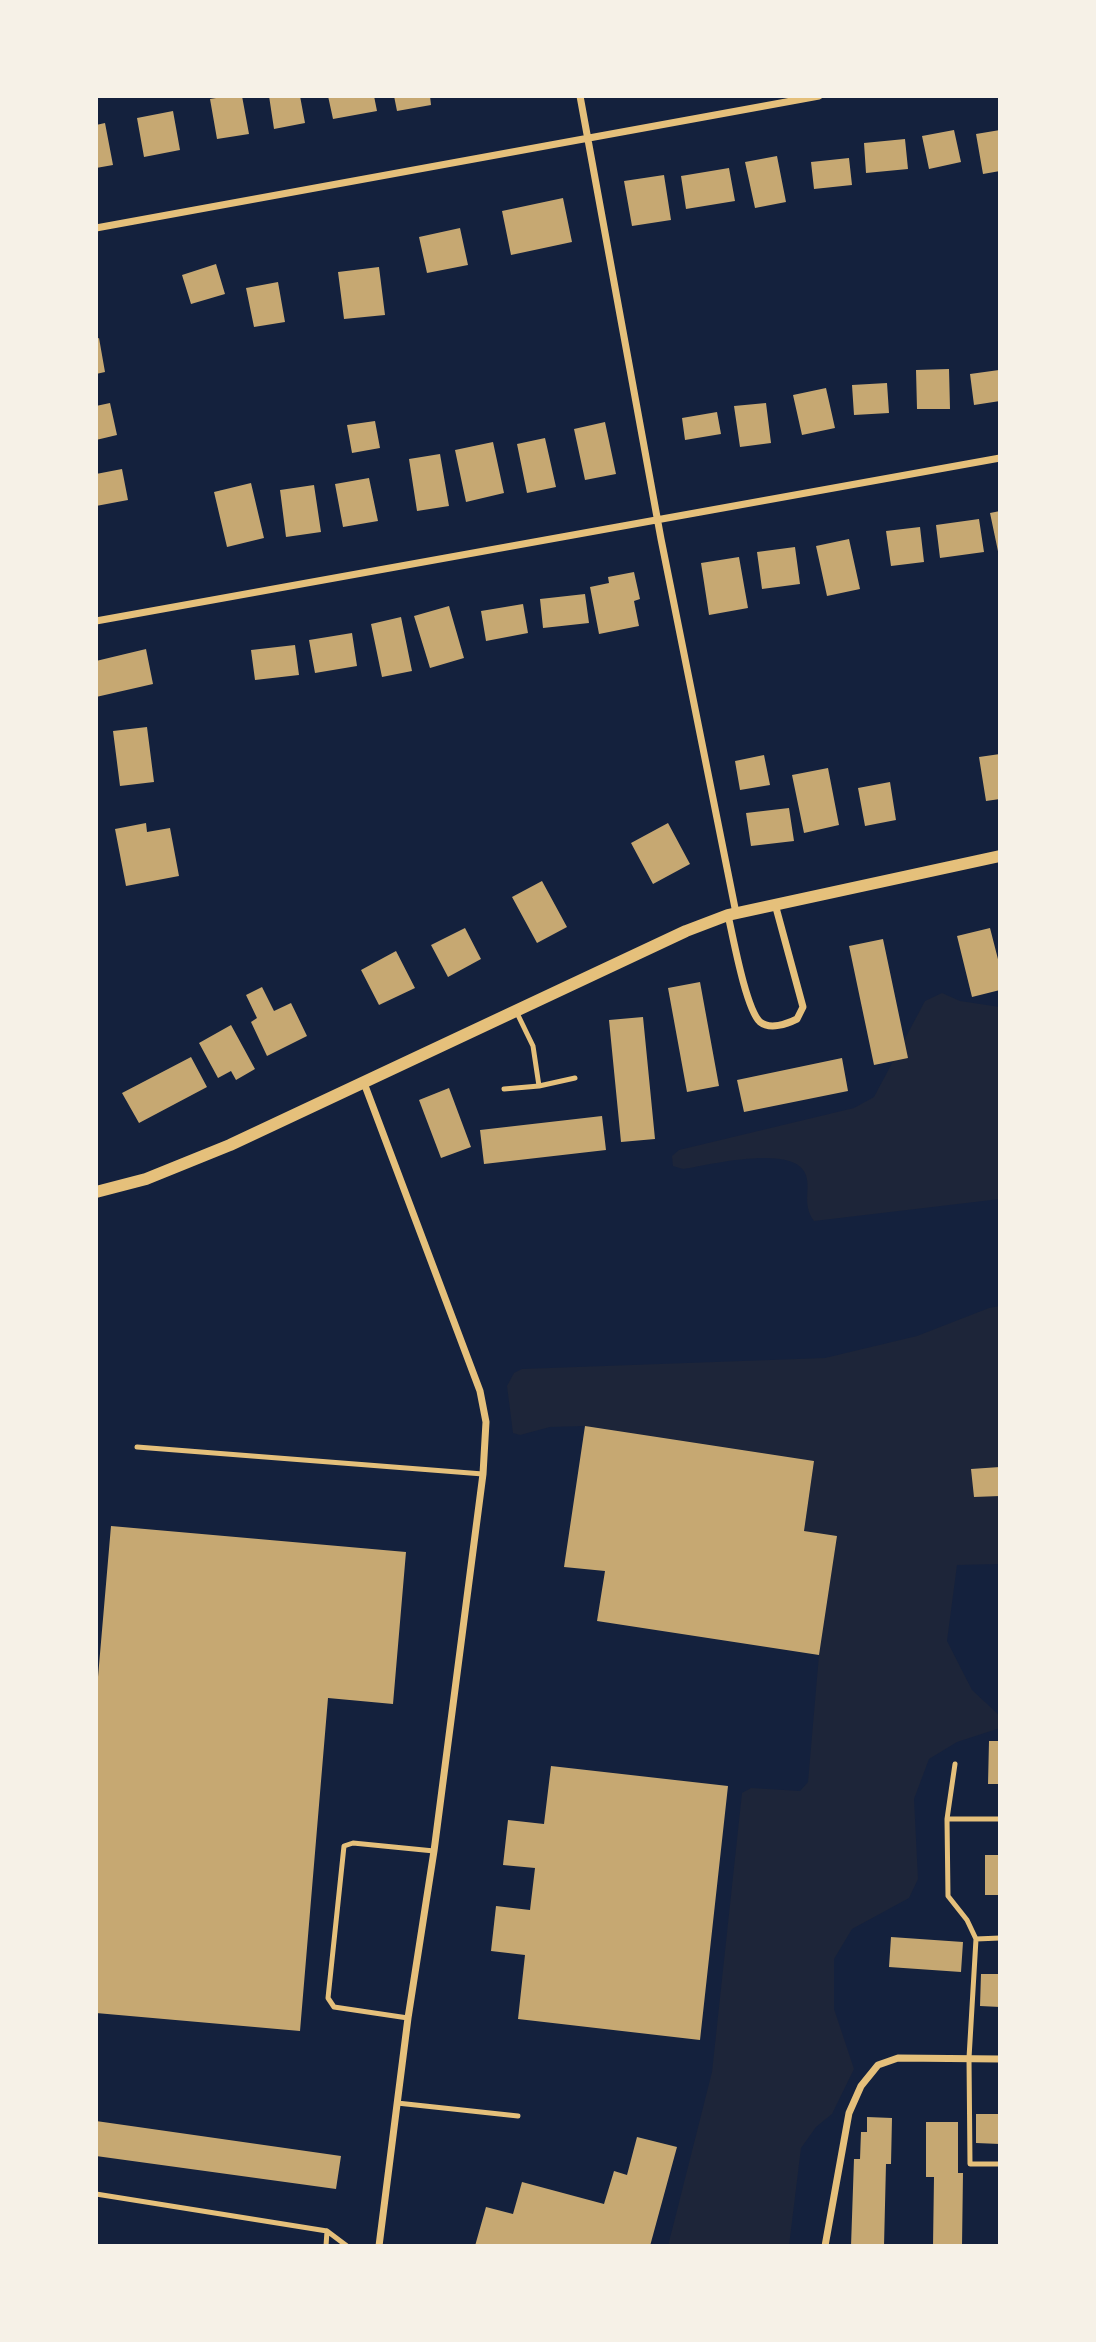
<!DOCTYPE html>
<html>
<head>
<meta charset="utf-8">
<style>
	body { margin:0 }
	#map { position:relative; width:1096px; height:2342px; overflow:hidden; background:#14213d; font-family:Signika,sans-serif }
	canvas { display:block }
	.frame { position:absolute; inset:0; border:98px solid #f6f1e7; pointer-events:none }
</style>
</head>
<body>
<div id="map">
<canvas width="1096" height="2342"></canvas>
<div class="frame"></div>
</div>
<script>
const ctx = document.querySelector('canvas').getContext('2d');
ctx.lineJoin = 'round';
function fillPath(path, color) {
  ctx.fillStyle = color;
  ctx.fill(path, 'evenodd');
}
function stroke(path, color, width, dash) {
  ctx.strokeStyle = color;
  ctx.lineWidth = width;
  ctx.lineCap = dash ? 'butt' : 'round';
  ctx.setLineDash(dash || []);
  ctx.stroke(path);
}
const green = new Path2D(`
	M942,993L960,1001L1000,1007V1199L814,1221C801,1203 812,1188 805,1173C792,1144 708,1165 683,1169L673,1166L672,1156L679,1150L854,1108L874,1097L925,1001Z
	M1000,1306V1564L957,1565L947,1641L972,1690L1000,1716V1728L957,1742L929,1759L914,1799L918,1879L909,1898L852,1929L834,1959V2009L854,2069L832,2114L816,2127L801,2148L789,2246H668L712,2072L742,1793L751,1788L800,1791L808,1782L819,1655L837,1536L804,1531L814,1461L585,1426L550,1427L520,1435L513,1433L507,1386L514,1373L522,1369L825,1358L917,1336L989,1308Z`);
const building = new Path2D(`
	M228,96H242L249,134L217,139L210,99Z
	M269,96H300L305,123L274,129Z
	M328,96H374L377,111L333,119Z
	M394,96H430L431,105L397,111Z
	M173,111L180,150L144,157L137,118Z
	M105,123L113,165L96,168V125Z
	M954,130L961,162L929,169L922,136Z
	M1000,130V171L983,174L976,134Z
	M905,139L908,169L866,173L864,143Z
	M777,156L786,202L755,208L745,162Z
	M849,158L852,185L814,189L811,162Z
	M729,168L735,201L686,209L681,176Z
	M664,175L671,220L632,226L624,181Z
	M563,198L572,242L511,255L502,211Z
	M460,228L468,265L427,273L419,237Z
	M216,264L225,294L191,304L182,275Z
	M379,267L385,315L344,319L338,272Z
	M278,282L285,322L254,327L246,288Z
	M99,338L105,372L96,374V339Z
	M949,369L950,409H917L916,370Z
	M999,370L1000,401L974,405L970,374Z
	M887,383L889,413L854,415L852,385Z
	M826,388L835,428L802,435L793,395Z
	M110,403L117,435L96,440V406Z
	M766,403L771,443L740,447L734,406Z
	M717,412L721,434L685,440L682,418Z
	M375,421L380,448L352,453L347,425Z
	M605,422L616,474L585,480L574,429Z
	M545,438L556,487L527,493L517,444Z
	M493,442L504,493L466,502L455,450Z
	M440,454L449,506L417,511L409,459Z
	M122,469L128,500L96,506V474Z
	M369,478L378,521L343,527L335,484Z
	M251,483L264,538L227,547L214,492Z
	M314,485L321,532L286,537L280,490Z
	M1000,511V556H999L990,513Z
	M979,519L984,552L940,558L936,525Z
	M920,527L924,562L891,566L886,531Z
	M849,539L860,589L827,596L816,546Z
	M795,547L800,584L762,589L757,552Z
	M739,557L748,608L709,615L701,563Z
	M634,572L640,599L634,601L639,626L599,634L590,587L609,583L608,577Z
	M585,594L589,623L543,628L540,599Z
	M523,604L528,633L486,641L481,611Z
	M449,606L464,658L430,668L414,616Z
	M401,617L412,671L382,677L371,624Z
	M352,633L357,666L315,673L309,640Z
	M295,645L299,675L255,680L251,650Z
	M146,649L153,684L96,697V661Z
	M147,727L154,782L120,786L113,731Z
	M1000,754V799L986,801L979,757Z
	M764,755L770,785L740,790L735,761Z
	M828,768L839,825L804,833L792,775Z
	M890,782L896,820L865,826L858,788Z
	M789,808L794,841L751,846L746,813Z
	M146,823L147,832L170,828L179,876L126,886L115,829Z
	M668,823L690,864L653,884L631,843Z
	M542,881L567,927L537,943L512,897Z
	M465,928L481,959L448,977L431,945Z
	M990,928L1000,967V990L972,997L957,936Z
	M883,939L908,1058L874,1065L849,946Z
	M396,951L415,988L379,1005L361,970Z
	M700,982L719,1086L687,1092L668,988Z
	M262,987L274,1011L291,1003L307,1036L267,1056L251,1022L257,1018L246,995Z
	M643,1017L655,1139L621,1142L609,1020Z
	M231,1025L255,1069L236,1080L231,1071L218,1078L199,1043Z
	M191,1057L207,1087L139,1123L122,1093Z
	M842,1058L848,1091L744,1112L737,1080Z
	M449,1088L471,1147L441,1158L419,1100Z
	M602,1116L606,1150L484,1164L480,1130Z
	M585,1426L814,1461L804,1531L837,1536L819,1655L597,1621L605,1571L564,1567Z
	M1000,1467V1496L974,1497L971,1469Z
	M111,1526L406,1552L393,1704L328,1698L300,2031L96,2013V1700Z
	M989,1741H1000V1784H988Z
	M551,1766L728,1786L700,2040L518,2019L525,1955L491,1951L496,1906L530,1910L535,1868L503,1865L508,1820L544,1824Z
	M985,1855H1000V1895H985Z
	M891,1937L963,1942L961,1972L889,1967Z
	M981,1974H1000V2007L980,2006Z
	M976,2114H1000V2144L976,2143Z
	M867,2117L892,2118L891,2164H886L884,2246H851L854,2159H860L861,2132H867Z
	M96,2121L341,2156L336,2189L96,2156Z
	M926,2122H958V2173H963L962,2246H933L934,2177H926Z
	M637,2137L677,2147L650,2246H475L486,2207L513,2214L522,2182L604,2204L614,2171L627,2175Z`);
const service = new Path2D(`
	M516,1011L533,1046L539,1086L575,1078
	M504,1089L539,1086
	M137,1447L483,1474
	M955,1764L947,1819L948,1896L967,1920L976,1939L969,2058L970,2164H1000
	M947,1819H1000
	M976,1939L1000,1938
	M408,2018L334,2007L328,1998L344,1846L353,1843L434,1851
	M397,2103L518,2116
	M96,2194L327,2231L326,2246
	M327,2231L347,2246`);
const minor = new Path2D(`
	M580,96L661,539L736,913
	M96,228L819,96
	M96,621L1000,458
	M728,915C733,937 746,1009 760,1022C770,1030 787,1024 797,1019L803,1007L775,904
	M364,1083L480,1391L486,1422L483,1474L434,1851L408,2018L379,2246
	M825,2246L849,2113L861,2086L878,2065L898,2058L1000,2059`);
const tertiary = new Path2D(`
	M96,1192L146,1179L230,1145L686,931L728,915L1000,856`);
fillPath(green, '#1d2539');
fillPath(building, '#c6a872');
stroke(service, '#e5c07b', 5);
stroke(minor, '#e5c07b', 7);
stroke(tertiary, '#e5c07b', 12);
</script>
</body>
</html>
